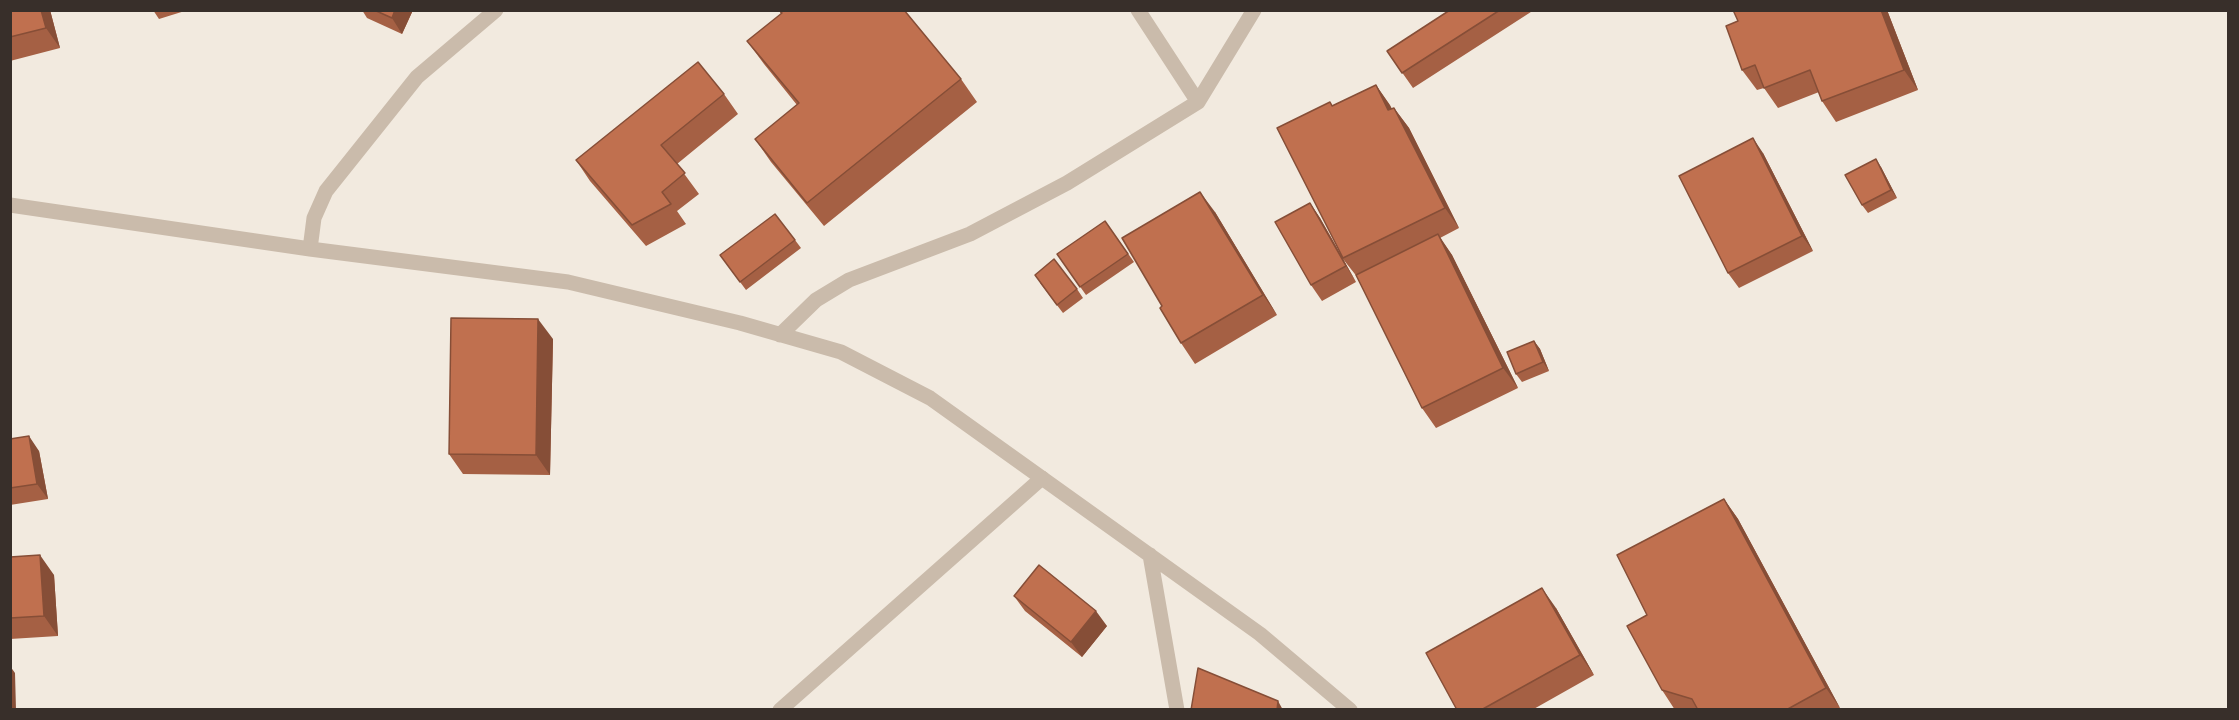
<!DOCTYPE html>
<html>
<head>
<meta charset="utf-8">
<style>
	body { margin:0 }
	#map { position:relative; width:2239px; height:720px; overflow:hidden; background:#f2eadf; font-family:"Space Grotesk",sans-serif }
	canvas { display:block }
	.frame { position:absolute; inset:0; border:12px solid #382f2a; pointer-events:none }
</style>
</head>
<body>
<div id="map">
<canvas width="2239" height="720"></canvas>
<div class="frame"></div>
</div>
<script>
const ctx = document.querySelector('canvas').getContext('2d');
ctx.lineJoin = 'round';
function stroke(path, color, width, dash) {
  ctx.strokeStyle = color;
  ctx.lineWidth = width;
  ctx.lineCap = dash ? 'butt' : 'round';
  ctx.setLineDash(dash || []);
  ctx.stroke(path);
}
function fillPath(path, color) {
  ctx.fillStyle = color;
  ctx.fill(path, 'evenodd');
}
const service = new Path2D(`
	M780,710L1042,478`);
const minor = new Path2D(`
	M1138,10L1198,102
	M10,205L310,249L568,282L740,323L841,352L930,398L1260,634L1350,710
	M310,249L314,218L326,191L417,77L496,10
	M780,335L816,300L849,280L970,234L1067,183L1198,102L1254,10
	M1150,555L1177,710`);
const wall = new Path2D(`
	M10,10H50L60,48L10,61Z
	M153,10H188L159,19Z
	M362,10H413L402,34L367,18Z
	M779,10H904L961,79L977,102L824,226L771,162L755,139L797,105L764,64L747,41L781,14Z
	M1450,10H1534L1413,88L1387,51Z
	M1887,10L1918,90L1836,122L1822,101L1819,92L1778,108L1764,88L1757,90L1742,70Z
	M1376,85L1392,109L1394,108L1409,128L1459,228L1440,238L1452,255L1518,388L1436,428L1422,408L1358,278L1343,259L1356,282L1322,301L1311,285L1310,203L1320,218L1343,258L1330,102L1333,106Z
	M724,94L738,114L677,164L699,194L677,211L686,224L646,246L590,181L576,160Z
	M1763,153L1813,251L1739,288L1728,273Z
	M1881,167L1897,198L1868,213L1862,205Z
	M1215,212L1277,315L1195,364L1181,343L1162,306Z
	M1105,221L1134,262L1086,295L1057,254Z
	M795,240L801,248L746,290L720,255Z
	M1040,283L1077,289L1083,298L1063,313Z
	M553,339L550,475L463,474L449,454Z
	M1534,341L1540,349L1549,371L1522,382L1516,374Z
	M10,439L39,451L48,499L10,505Z
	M1724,499L1738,519L1840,708L1838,710H1675L1662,690L1647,615Z
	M10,557L54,575L58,636L10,639Z
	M1014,596L1107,626L1082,657L1025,611Z
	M1556,608L1594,675L1532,710H1457Z`);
const shadedWall = new Path2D(`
	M41,10H50L60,48L46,28Z
	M395,10H413L402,34L392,18Z
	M1881,10H1887L1918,90L1904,70Z
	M1376,85L1390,105L1402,130L1388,110Z
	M1394,108L1409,128L1459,228L1445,208Z
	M1753,138L1763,153L1813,251L1802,236Z
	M1876,159L1881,167L1897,198L1891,190Z
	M1200,192L1215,212L1277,315L1263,295Z
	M1310,203L1320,218L1356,282L1346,266Z
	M1438,234L1452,255L1518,388L1503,368Z
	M538,319L553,339L550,475L536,455Z
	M1534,341L1540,349L1549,371L1543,362Z
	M29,436L39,451L48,499L37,484Z
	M1724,499L1738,519L1840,708L1826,688Z
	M40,555L54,575L58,636L44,616Z
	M1542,588L1556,608L1594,675L1580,655Z
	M1096,611L1107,626L1082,657L1071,642Z
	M10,666L15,673L16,710H10Z
	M1278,701L1283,710H1277Z`);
const building = new Path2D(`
	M10,10H41L46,28L10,37Z
	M374,10H395L392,18Z
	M779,10H904L961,79L807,203L755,139L799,103L747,41L782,13Z
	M1450,10H1500L1402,73L1387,51Z
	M1733,10H1881L1904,70L1822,101L1810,70L1764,88L1755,65L1742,70L1726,26L1738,21Z
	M698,62L724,94L661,145L685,173L662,192L671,204L632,225L576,160Z
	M1376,85L1388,110L1394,108L1445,208L1343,258L1277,128L1330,102L1332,106Z
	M1753,138L1802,236L1728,273L1679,176Z
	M1876,159L1891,190L1862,205L1845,175Z
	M1200,192L1263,295L1181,343L1160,308L1162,306L1122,238Z
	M1310,203L1346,266L1311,285L1275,222Z
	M775,214L795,240L740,282L720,255Z
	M1105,221L1128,254L1080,287L1057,254Z
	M1438,234L1503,368L1422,408L1356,275Z
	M1054,259L1077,289L1057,305L1035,275Z
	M451,318L538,319L536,455L449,454Z
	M1534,341L1543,362L1516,374L1507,352Z
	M29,436L37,484L10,488V439Z
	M1724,499L1826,688L1786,710H1698L1692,699L1662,690L1627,626L1647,615L1617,555Z
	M40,555L44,616L10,618V557Z
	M1039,565L1096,611L1071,642L1014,596Z
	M1542,588L1580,655L1481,710H1457L1426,653Z
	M1198,668L1278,701L1277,710H1191Z`);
stroke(service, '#cabbab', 15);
stroke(minor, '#cabbab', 15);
fillPath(wall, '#a56044');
fillPath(shadedWall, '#864e37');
fillPath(building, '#c0704f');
stroke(building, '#864e37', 1.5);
</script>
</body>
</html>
